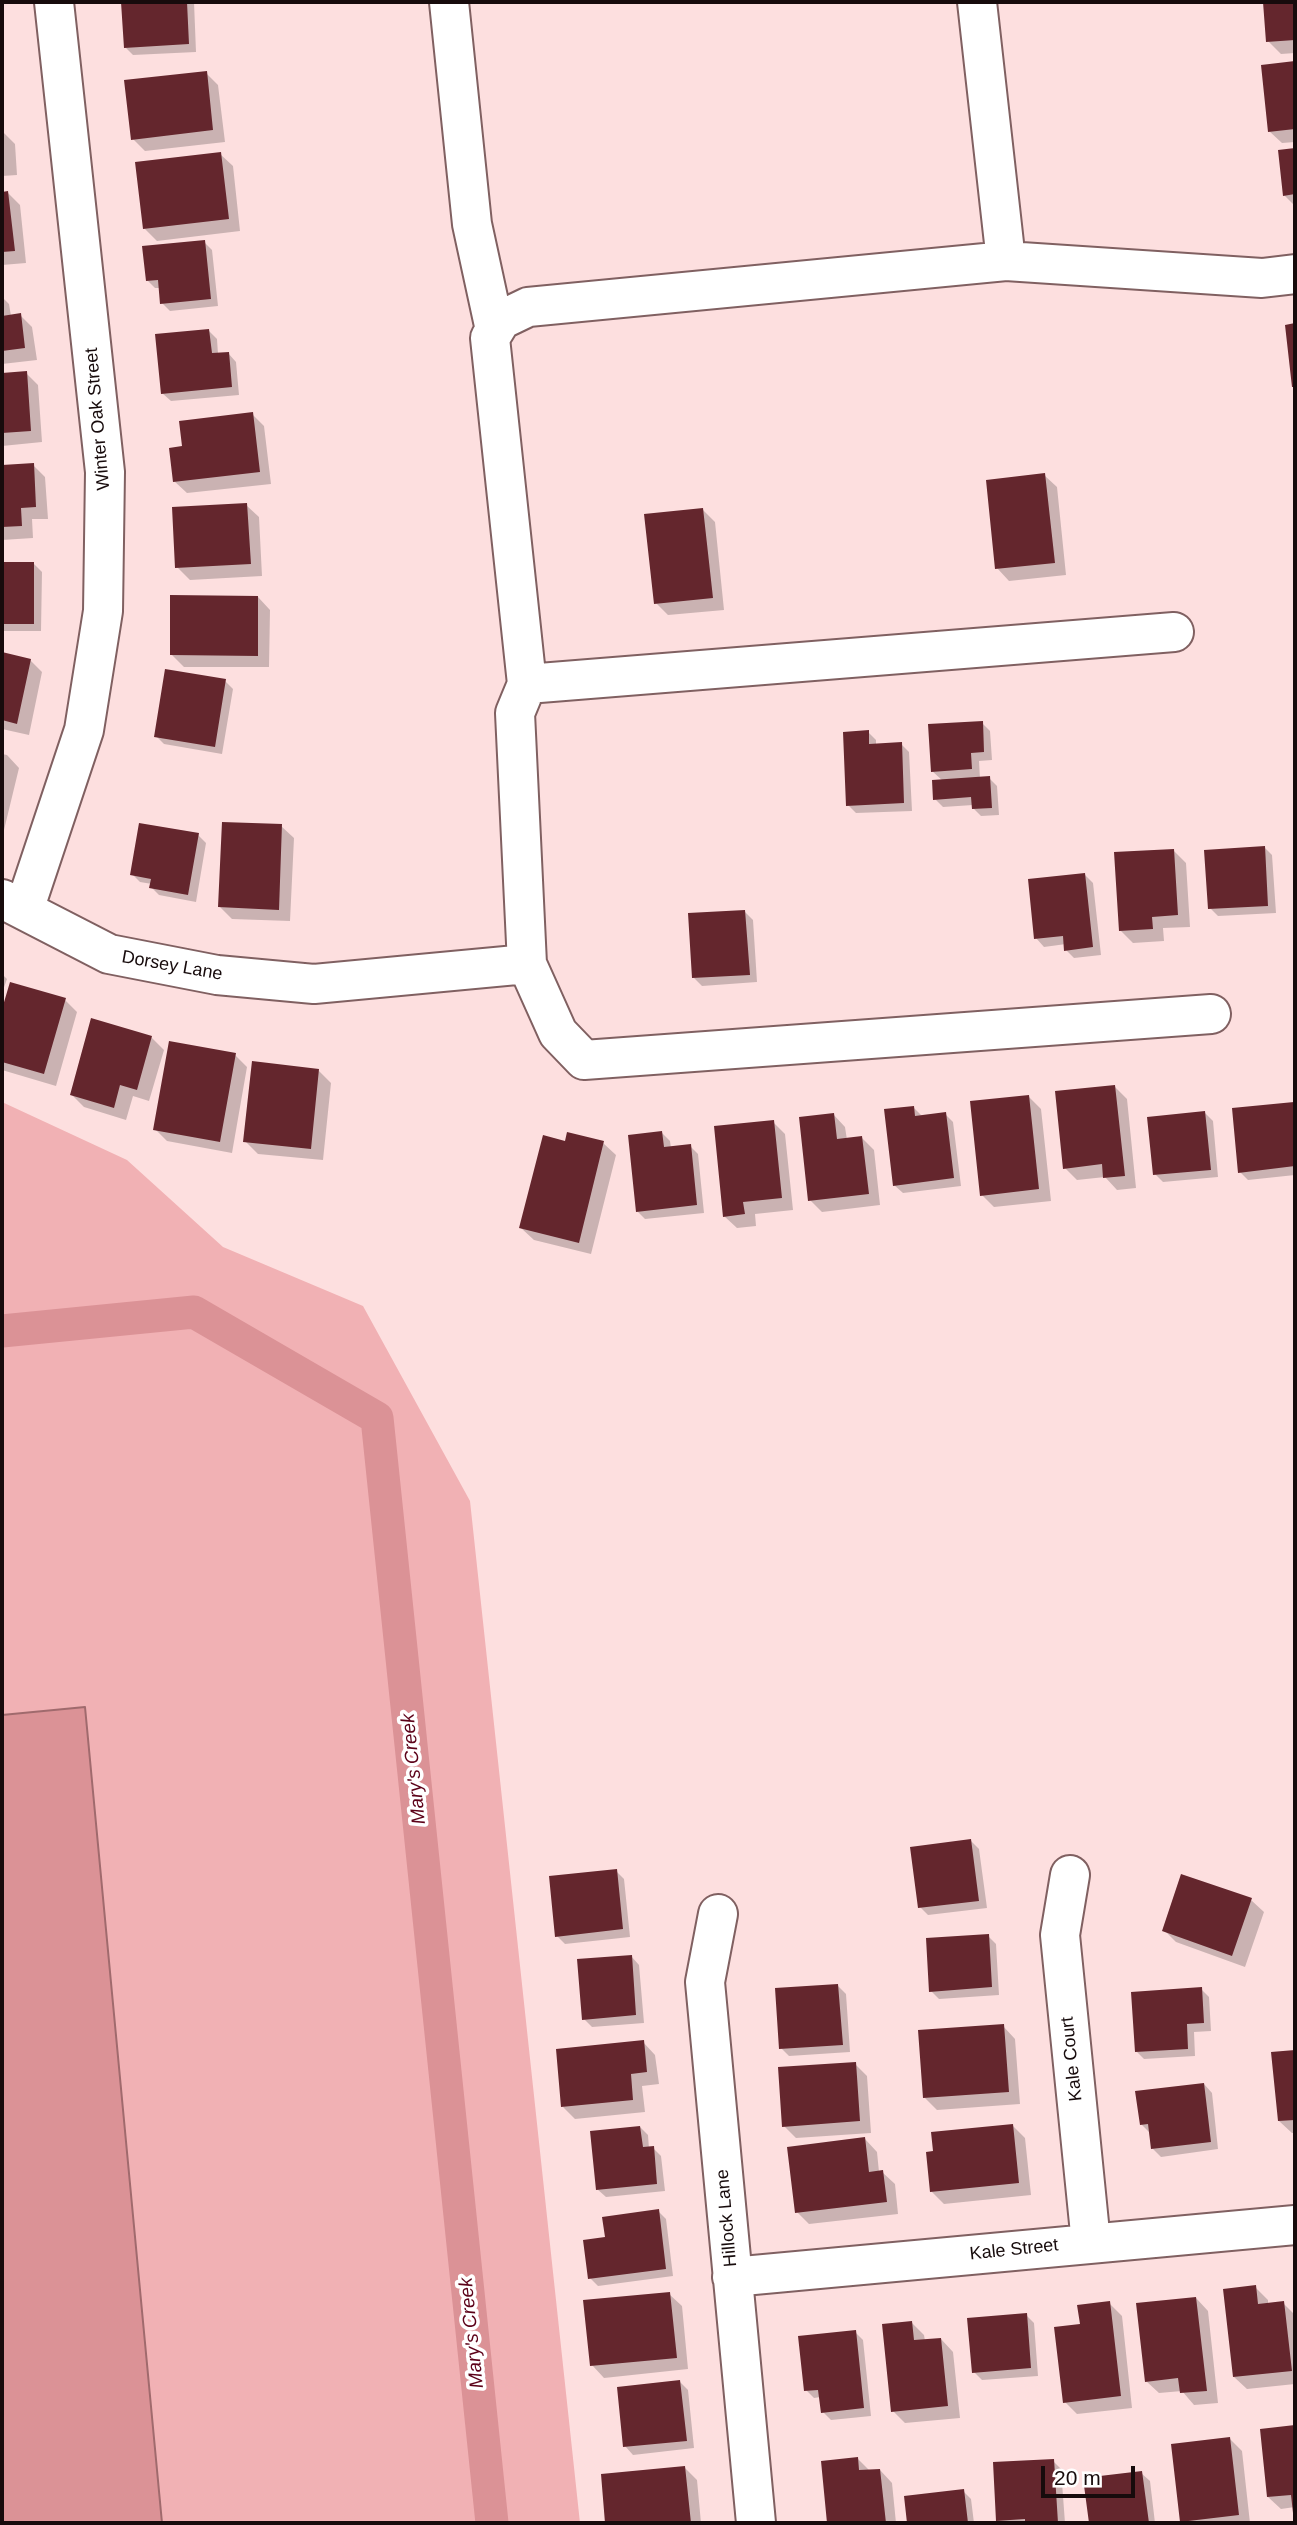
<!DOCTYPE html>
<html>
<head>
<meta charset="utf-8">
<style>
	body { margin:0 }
	#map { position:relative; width:1297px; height:2525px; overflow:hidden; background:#fddfdf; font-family:Arial,sans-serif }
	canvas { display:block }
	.frame { position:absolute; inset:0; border:4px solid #170b0c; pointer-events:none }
	.scale { position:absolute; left:1041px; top:2466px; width:94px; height:32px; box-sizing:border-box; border:4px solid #170b0c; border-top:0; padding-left:9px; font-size:21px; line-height:24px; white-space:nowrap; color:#170b0c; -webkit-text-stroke:5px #fff; paint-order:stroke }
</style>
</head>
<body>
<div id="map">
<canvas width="1297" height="2525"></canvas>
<div class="frame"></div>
<div class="scale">20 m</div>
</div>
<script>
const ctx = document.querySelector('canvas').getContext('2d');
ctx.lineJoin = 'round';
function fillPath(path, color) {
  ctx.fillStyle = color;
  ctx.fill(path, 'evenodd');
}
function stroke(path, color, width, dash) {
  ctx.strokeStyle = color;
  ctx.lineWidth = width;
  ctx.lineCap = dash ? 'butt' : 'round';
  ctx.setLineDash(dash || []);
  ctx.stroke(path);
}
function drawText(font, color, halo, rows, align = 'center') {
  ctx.font = font + ' Arial,sans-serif';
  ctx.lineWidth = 7;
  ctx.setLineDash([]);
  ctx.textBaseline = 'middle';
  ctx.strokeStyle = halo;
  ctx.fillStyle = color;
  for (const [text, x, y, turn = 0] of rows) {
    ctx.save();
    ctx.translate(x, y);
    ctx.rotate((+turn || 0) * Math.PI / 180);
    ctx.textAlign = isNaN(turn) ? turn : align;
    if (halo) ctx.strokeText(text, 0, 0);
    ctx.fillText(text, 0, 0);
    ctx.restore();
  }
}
const green = new Path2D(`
	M2,1102L127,1160L223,1247L363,1306L470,1501L580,2523H2Z`);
const water = new Path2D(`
	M85,1707L162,2523H2V1715Z`);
const shadow = new Path2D(`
	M123,2H194L196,52L133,55L125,47Z
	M1265,2H1295V53L1281,54L1268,41Z
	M1295,63V142L1282,143L1269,131L1263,66Z
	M206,73L218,85L225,142L145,151L133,139Z
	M2,131L15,144L17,175L2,176Z
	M1295,150V206L1284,195L1280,151Z
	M220,154L233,166L240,231L157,241L144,228Z
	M2,193H8L20,205L26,263L2,265Z
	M204,242L212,250L218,306L170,311L162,303L160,288H155L147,280Z
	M2,297L9,304L11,316L20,315L32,327L37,360L2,364Z
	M209,331L217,339L218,354L228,353L236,362L239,395L171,401L162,393Z
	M26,373L38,385L42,442L2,446V375Z
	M252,414L264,426L271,484L187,493L174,481L184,448Z
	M33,465L45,477L48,519H32L33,538L2,540V467Z
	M1044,475L1057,487L1066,575L1009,581L997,568Z
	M246,505L259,517L262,576L190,580L177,567Z
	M703,510L715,522L724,610L668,615L656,603Z
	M2,564H34L42,572L41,631H2Z
	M258,597L270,610L269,667H184L171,654Z
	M2,654L30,660L42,672L29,735L2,729Z
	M225,681L233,689L222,754L164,744L156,736Z
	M982,723L990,731L992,760L979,761L980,779L989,778L997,786L999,815L981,816L973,808V805L943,807L935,799L943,781L932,771Z
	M868,732L876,740V745L901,744L909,752L912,811L856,813L848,805Z
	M2,754L7,755L19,768L4,830L2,829Z
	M281,826L294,838L290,921L232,919L220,907Z
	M198,835L206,843L196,902L159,895L151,887L152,884L140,882L132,874Z
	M1264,847L1272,855L1276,913L1218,916L1210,908Z
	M1173,850L1186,863L1190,927L1163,928L1164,941L1133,943L1120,930Z
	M1085,875L1093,883L1101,955L1074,958L1066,950V944L1044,947L1036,938Z
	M745,912L753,920L757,982L702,986L694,978Z
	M2,974L7,979L2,993Z
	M11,984L65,1000L77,1012L56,1086L2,1070V1015Z
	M151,1037L164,1050L149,1101L133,1096L126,1120L84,1107L72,1095Z
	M235,1055L247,1067L232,1153L167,1141L155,1129Z
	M318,1070L331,1083L323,1160L258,1154L245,1141Z
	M1115,1087L1127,1099L1136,1188L1117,1190L1105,1177L1077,1180L1065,1168Z
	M1028,1096L1041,1109L1051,1201L994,1207L982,1195Z
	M1293,1103L1295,1105V1175L1248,1180L1240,1172Z
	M913,1107L921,1115L945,1114L953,1122L961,1186L903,1193L894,1185Z
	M1205,1113L1213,1121L1218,1177L1163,1182L1155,1174Z
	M833,1114L845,1127L847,1140L862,1138L874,1150L880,1205L822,1212L810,1200Z
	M773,1122L785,1134L793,1210L755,1214L756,1226L737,1228L724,1216Z
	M662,1133L670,1141L671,1148L690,1146L698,1154L704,1213L645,1219L637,1211Z
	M566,1143H603L616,1155L591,1254L534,1240L521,1228Z
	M971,1841L979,1849L987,1908L928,1915L920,1907Z
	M616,1871L624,1879L630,1937L565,1944L557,1936Z
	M1251,1900L1264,1912L1245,1967L1176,1942L1164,1930Z
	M988,1936L996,1944L999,1995L939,1999L931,1991Z
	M631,1956L639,1965L644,2023L592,2027L584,2019Z
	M838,1986L846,1994L850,2052L789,2056L781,2048Z
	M1201,1989L1209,1997L1211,2031L1194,2032L1195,2056L1144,2059L1136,2051Z
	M1003,2026L1015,2039L1020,2104L937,2110L924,2097Z
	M643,2042L655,2055L659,2084L642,2086L645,2112L575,2119L563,2107Z
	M1295,2051V2133H1292L1279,2121L1272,2054Z
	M855,2064L867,2076L871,2133L796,2138L784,2126Z
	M1204,2084L1212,2093L1218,2149L1161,2157L1153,2149L1149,2132L1141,2124Z
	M1012,2125L1025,2138L1031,2195L944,2204L931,2191Z
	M640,2127L648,2135L649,2149L653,2148L661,2156L665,2191L606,2197L597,2189Z
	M865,2139L877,2152L879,2172H882L895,2184L898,2214L809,2224L797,2212Z
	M658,2211L666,2219L673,2276L598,2286L590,2278L607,2238Z
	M1255,2287L1268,2300V2304L1283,2303L1295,2315V2384L1247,2389L1234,2377Z
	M669,2294L682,2306L688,2369L604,2378L592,2365Z
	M1196,2298L1208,2311L1218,2403L1194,2405L1182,2391L1159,2393L1146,2381Z
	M1109,2303L1122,2316L1132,2408L1077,2414L1065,2402L1082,2326Z
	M1026,2315L1034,2323L1038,2376L982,2380L974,2372Z
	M912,2323L924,2335L925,2341L941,2339L953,2352L960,2418L905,2423L893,2411Z
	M855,2332L863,2340L871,2416L831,2420L823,2412L821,2397L814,2398L806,2390Z
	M680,2382L688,2390L694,2448L633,2455L625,2446Z
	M1295,2427V2513V2507L1281,2509L1268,2497L1261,2430Z
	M1229,2438L1242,2451L1250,2523H1183L1182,2521Z
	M858,2459L870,2471L880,2470L892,2483L896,2523H829L822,2463Z
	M1053,2461L1061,2469L1065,2523H1001L997,2520Z
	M684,2467L697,2480L701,2523H607L603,2475Z
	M1141,2473L1150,2481L1155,2523H1091L1085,2480Z
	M963,2491L971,2499L974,2523H908L905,2498Z`);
const canal = new Path2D(`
	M2,1331L194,1312L377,1418L492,2523`);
const building = new Path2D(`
	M121,2H187L189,44L124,48Z
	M1263,2H1295V40L1266,42Z
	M1295,61V129L1268,132L1261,65Z
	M207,71L213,130L131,140L124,80Z
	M1295,148V194L1283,196L1278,150Z
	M221,152L229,219L143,229L135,162Z
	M8,191L15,251L2,252V192Z
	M205,240L211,299L160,304L158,280L146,281L142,246Z
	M21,313L25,348L2,351V316Z
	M1295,323V387H1292L1285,325Z
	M209,329L212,353L229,352L232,387L161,394L155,334Z
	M27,371L31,431L2,433V373Z
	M253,412L260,472L173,482L169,448L182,446L179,421Z
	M34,463L36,507L21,508L22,526L2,527V465Z
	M1045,473L1055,563L995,569L986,480Z
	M247,503L251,564L175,568L172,507Z
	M703,508L713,598L654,604L644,514Z
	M2,562H34V624H2Z
	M170,595L258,596V656L170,655Z
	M2,652L31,659L17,724L2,720Z
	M165,669L226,679L215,747L154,737Z
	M983,721L984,752L971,753L972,769L931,772L928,724Z
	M869,730V744L902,742L904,803L846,806L843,732Z
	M990,776L992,808L972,809L971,797L933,800L932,780Z
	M222,822L282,824L279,910L218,907Z
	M139,823L199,833L188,895L149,888L151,879L130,875Z
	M1265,846L1268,906L1208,909L1204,850Z
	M1174,849L1178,915L1152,917L1153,929L1119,931L1114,852Z
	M1085,873L1093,947L1064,951L1063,936L1034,939L1028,879Z
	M745,910L750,975L692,978L688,913Z
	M10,982L66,998L44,1074L2,1062V1009Z
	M91,1018L152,1036L137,1090L120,1085L114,1108L70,1095Z
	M169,1041L236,1053L220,1142L153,1130Z
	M252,1061L319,1069L311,1149L243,1142Z
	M1115,1085L1125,1176L1103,1178L1102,1164L1063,1169L1055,1091Z
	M1029,1095L1039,1189L980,1196L970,1101Z
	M1294,1102L1295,1166L1238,1173L1232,1108Z
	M914,1106L915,1116L946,1112L954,1178L893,1186L884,1109Z
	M1205,1111L1211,1170L1153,1175L1147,1117Z
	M834,1113L837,1139L862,1136L869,1194L808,1201L799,1117Z
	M774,1120L782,1198L743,1202L745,1214L723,1217L714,1126Z
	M662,1131L664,1147L691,1144L697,1205L636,1212L628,1135Z
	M567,1132L604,1141L579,1243L519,1228L543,1135L565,1141Z
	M971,1839L979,1901L918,1908L910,1847Z
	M617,1869L623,1929L555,1937L549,1876Z
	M1181,1874L1252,1898L1232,1956L1162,1931Z
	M989,1934L992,1987L929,1992L926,1938Z
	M632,1955L636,2015L582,2020L577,1959Z
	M838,1984L843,2045L779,2049L775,1988Z
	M1202,1987L1204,2023L1187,2024L1188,2049L1135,2052L1131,1992Z
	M1004,2024L1009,2092L923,2098L918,2030Z
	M644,2040L647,2072L631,2074L633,2100L561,2107L556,2049Z
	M1295,2050V2120L1278,2121L1271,2052Z
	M856,2062L860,2121L782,2127L778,2067Z
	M1204,2083L1211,2142L1151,2149L1148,2124L1140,2125L1135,2091Z
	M1013,2124L1019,2183L930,2192L926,2152L933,2151L931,2132Z
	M640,2126L643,2147L654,2146L657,2184L596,2190L590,2131Z
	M865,2137L869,2172L883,2170L887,2202L795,2213L787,2147Z
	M659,2209L666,2269L588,2279L583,2240L605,2237L602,2217Z
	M1256,2285L1258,2304L1284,2301L1292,2371L1233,2377L1223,2289Z
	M670,2292L677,2358L590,2366L583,2300Z
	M1196,2297L1207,2391L1180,2393L1178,2378L1145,2382L1136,2303Z
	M1110,2301L1121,2396L1063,2403L1054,2327L1080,2324L1077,2305Z
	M1027,2313L1031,2368L972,2373L967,2318Z
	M912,2321L914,2340L941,2338L948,2406L891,2412L882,2324Z
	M856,2330L864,2408L821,2413L818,2390L804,2391L798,2336Z
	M680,2380L687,2441L623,2447L617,2387Z
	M1295,2425V2512L1293,2513L1291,2495L1267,2497L1260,2429Z
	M1230,2437L1239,2515L1180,2522L1171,2444Z
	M858,2457L859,2470L880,2469L886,2523H827L821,2461Z
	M1054,2459L1058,2523H1025V2519L996,2521L993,2462Z
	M685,2466L691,2523H605L601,2474Z
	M1142,2471L1149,2523H1089L1083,2478Z
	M964,2489L968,2523H907L904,2496Z`);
const minor = new Path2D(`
	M449,2L472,224L495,330
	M977,2L1006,261
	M527,684L490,338L501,320L528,307L1006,261L1262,278L1295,274
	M2,899L109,954L217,975L314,984L527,964L558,1033L584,1060L1211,1014
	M24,910L84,730L103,611L105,472L54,2
	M527,964L515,713L527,684L1174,632
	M1070,1875L1060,1935L1091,2243
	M718,1914L705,1982L756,2523
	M732,2277L1295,2225`);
const streetNames = [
	["Winter Oak Street",98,419,-95],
	["Dorsey Lane",172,966,10],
	["Kale Court",1072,2059,-96],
	["Hillock Lane",727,2218,-95],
	["Kale Street",1014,2250,-6]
];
const waterNames = [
	["Mary's Creek",414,1769,-96],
	["Mary's Creek",472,2333,-96]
];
fillPath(green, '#f1b1b4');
fillPath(water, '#db9296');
stroke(water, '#a06a6d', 2);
fillPath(shadow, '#0003');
stroke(canal, '#db9296', 33);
fillPath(building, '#64262d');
stroke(minor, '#806061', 42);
stroke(minor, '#fff', 38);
drawText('18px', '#170b0c', '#fff', streetNames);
drawText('italic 19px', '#5c0219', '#fff', waterNames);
</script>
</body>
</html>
